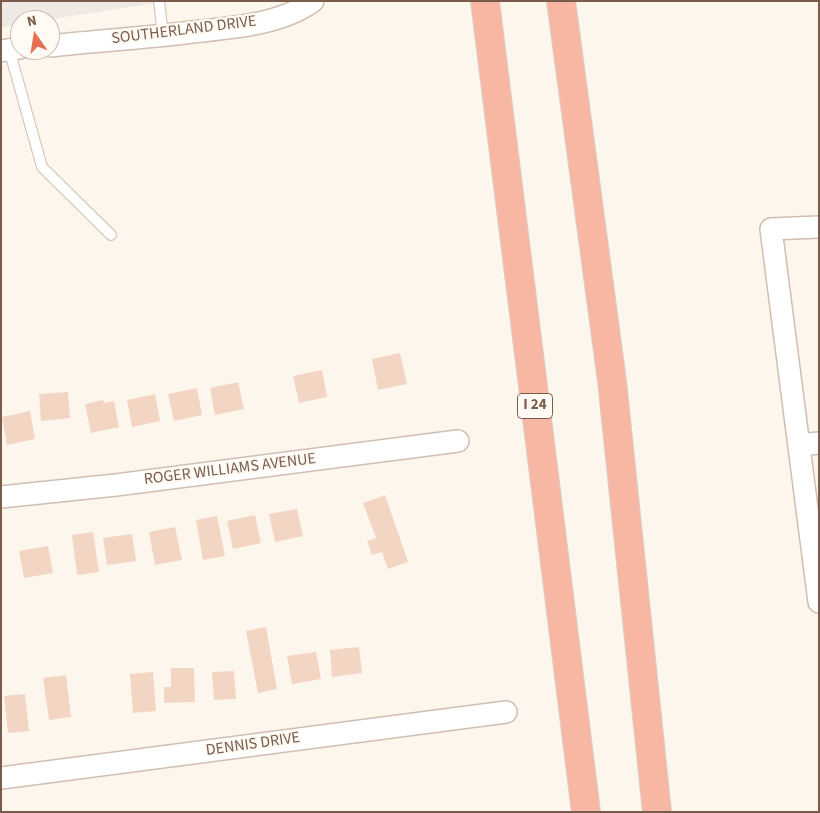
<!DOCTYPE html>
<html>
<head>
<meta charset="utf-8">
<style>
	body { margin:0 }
	#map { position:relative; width:820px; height:813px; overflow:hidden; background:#fdf6ec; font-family:"Source Sans 3",sans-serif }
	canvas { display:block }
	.frame { position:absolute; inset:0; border:2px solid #7a5c4d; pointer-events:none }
	.north { position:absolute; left:10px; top:10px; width:50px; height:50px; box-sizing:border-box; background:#fffaf3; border:1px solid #cabbb1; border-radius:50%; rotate:347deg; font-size:14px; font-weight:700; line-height:20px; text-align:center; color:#7a5c4d }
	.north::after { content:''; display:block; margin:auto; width:18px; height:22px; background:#e76f51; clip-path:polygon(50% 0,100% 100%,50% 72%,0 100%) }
</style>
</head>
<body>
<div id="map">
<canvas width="820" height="813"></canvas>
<div class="frame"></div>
<div class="north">N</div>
</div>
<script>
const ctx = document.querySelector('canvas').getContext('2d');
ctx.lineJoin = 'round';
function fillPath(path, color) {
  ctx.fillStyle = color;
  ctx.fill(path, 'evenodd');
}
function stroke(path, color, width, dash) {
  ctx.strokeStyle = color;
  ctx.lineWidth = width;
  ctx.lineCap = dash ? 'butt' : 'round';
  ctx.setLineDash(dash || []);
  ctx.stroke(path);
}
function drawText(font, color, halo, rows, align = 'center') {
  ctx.font = font + ' "Source Sans 3",sans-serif';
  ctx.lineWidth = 4.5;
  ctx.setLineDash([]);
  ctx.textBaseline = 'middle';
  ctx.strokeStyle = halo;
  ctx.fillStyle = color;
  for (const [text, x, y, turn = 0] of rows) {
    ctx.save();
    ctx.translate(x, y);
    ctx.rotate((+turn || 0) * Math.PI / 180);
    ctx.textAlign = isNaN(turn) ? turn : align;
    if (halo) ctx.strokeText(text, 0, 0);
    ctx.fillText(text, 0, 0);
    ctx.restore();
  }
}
const industrial = new Path2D(`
	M1,1H169L45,20H20V24L1,27Z`);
const building = new Path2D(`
	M400,353L407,384L378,390L372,359Z
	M322,370L327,397L299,403L293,376Z
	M238,382L244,409L215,415L210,388Z
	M197,388L202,415L174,421L168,394Z
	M68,392L70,418L41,421L39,394Z
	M155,394L160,421L132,427L127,400Z
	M103,400L104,403L114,401L119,427L91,433L85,404Z
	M30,411L35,439L7,445L2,417Z
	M385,495L408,562L388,569L382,552L372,555L367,541L376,538L363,503Z
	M297,509L303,536L275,542L269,514Z
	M255,515L261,543L233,549L227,521Z
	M217,516L225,556L203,560L196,520Z
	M175,527L182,560L155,565L149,532Z
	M93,532L99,572L77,575L72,535Z
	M132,534L136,561L107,565L103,538Z
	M48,546L53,573L24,578L19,551Z
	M266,627L277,689L258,693L246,631Z
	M359,647L362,673L332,677L330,650Z
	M316,652L321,679L292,684L287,656Z
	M171,668H194L195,702L164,703V687H171Z
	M234,671L236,699L214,700L212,672Z
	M153,672L156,711L133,713L130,674Z
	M66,675L71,717L49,720L43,678Z
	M25,694L29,731L8,733L4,696Z`);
const lane = new Path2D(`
	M159,1L163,35
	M9,49L42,167L111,235`);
const street = new Path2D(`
	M50,46C97,41 144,38 192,32C230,28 280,25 313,1
	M1,51L20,48
	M819,227L771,229L819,602
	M799,445L819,443
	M1,497L116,485L458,441
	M1,778L506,712`);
const highway = new Path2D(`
	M485,1L586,812
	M561,1L612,381L657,812`);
const shields = [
	[535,406,35]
];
const shieldNames = [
	["I 24",535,406]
];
const streetNames = [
	["SOUTHERLAND DRIVE",184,31,-7],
	["ROGER WILLIAMS AVENUE",230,470,-7],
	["DENNIS DRIVE",253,745,-8]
];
fillPath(industrial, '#efe9e4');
fillPath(building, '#f3d5c3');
stroke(lane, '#d1beb0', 12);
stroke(street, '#d1beb0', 24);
stroke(highway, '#dad1cd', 30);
stroke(lane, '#fff', 10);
stroke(street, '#fff', 21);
stroke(highway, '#f7b7a3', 28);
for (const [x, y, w] of shields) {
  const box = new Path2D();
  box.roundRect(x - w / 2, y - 12.5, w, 25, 4);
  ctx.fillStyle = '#fffaf3';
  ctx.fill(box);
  stroke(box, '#7a5c4d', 1);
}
drawText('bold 15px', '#7a5c4d', null, shieldNames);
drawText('16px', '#7a5c4d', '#fffaf3', streetNames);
</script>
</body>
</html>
